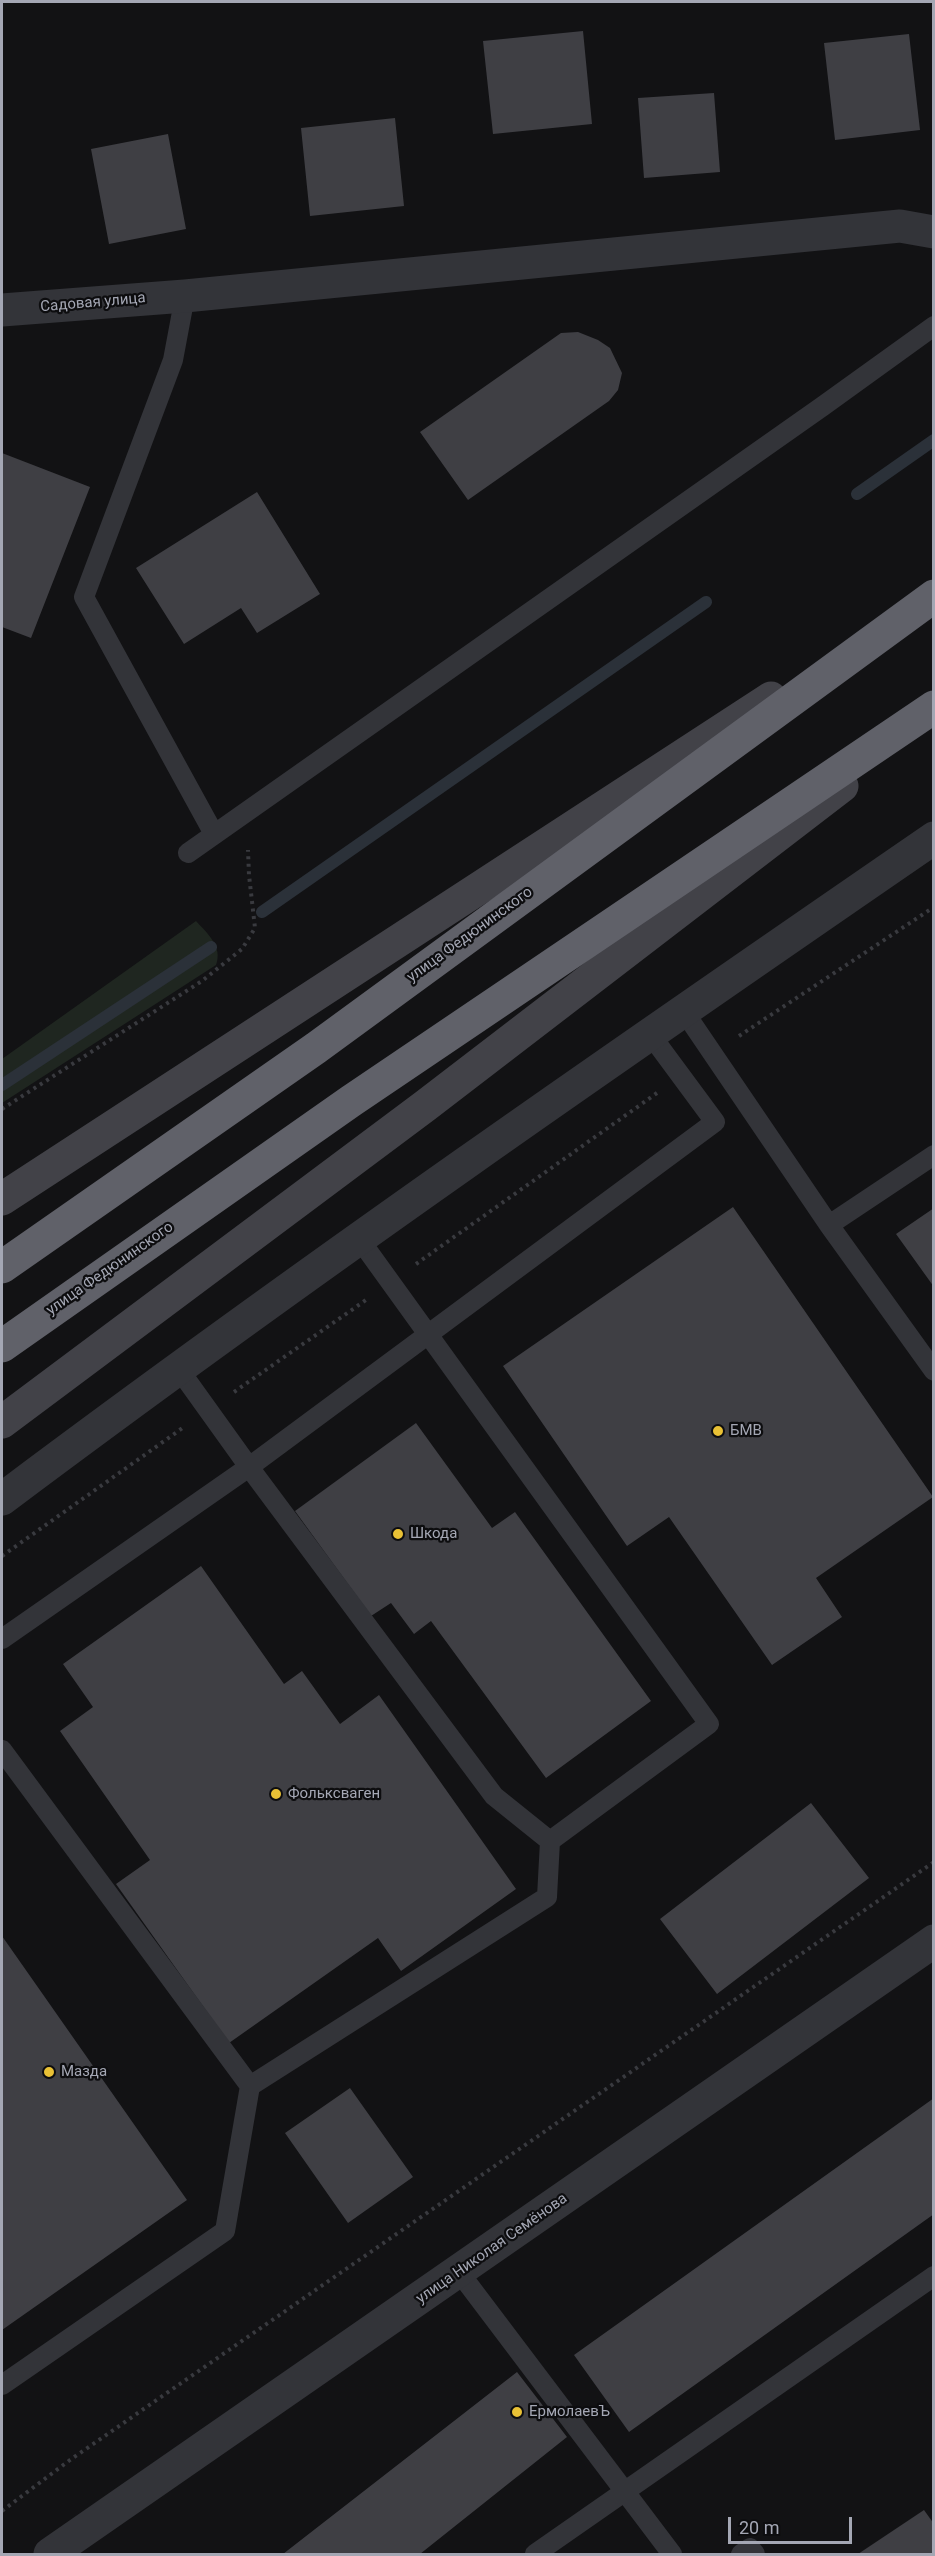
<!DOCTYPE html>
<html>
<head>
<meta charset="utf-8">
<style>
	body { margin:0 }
	#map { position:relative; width:935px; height:2556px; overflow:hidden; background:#121214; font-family:Roboto,sans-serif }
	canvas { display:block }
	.frame { position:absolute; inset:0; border:3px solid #a4a7b4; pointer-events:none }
	.scale { position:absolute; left:728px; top:2517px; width:124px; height:27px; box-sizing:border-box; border:3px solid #a4a7b4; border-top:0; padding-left:8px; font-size:18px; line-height:21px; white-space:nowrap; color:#a4a7b4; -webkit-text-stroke:4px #0d0d0f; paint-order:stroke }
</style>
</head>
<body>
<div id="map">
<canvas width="935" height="2556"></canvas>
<div class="frame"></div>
<div class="scale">20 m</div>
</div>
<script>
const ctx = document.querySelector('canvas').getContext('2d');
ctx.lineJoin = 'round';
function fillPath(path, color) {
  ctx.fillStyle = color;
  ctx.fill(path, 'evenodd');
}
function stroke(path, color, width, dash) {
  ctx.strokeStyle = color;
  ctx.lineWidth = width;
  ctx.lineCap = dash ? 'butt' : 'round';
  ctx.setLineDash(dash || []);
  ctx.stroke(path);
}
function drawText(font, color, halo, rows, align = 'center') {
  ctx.font = font + ' Roboto,sans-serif';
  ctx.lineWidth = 4.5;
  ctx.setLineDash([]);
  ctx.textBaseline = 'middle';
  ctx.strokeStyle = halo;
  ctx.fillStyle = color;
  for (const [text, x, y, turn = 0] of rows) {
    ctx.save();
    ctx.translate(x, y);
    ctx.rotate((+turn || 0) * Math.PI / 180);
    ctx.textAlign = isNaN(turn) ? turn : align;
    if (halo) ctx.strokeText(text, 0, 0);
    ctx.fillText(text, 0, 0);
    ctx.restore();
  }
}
const green = new Path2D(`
	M196,921C208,934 223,947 216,965L2,1103V1059Z`);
const stream = new Path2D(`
	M857,494L934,440
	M262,912L706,602
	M2,1085L211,947`);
const building = new Path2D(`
	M583,31L592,124L493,134L483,41Z
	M909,34L920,130L835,140L824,43Z
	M714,93L720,172L644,178L638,98Z
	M395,118L404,206L310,216L301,128Z
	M168,134L186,229L109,244L91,149Z
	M578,332L598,340L610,348L622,373L618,390L609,401L468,500L420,432L561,333Z
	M2,453L90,487L31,638L2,627Z
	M257,492L320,594L257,633L241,608L184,644L136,568Z
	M733,1207L933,1497L816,1578L842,1617L772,1665L669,1517L627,1546L503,1366Z
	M934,1208V1287L896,1234Z
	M416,1423L492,1528L515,1512L651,1701L546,1778L431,1621L414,1634L391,1603L371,1616L295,1511Z
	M201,1566L284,1684L302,1671L340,1724L379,1695L516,1889L401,1971L378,1938L229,2043L116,1884L150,1860L60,1731L93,1707L63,1664Z
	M811,1803L869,1878L717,1994L660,1919Z
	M2,1936L187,2200L2,2330Z
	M350,2088L413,2177L348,2223L285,2133Z
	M934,2098V2214L629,2432L574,2355Z
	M517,2372L567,2437L420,2554H283Z
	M924,2510L934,2524V2554H858Z`);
const path = new Path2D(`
	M739,1036L934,907
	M2,1109L202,981L242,949L255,928L249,875L248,850
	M416,1264L657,1093
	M234,1392L366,1300
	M2,1556L184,1427
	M2,2511L70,2460L934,1862`);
const lane = new Path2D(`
	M185,296L173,360L84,597L214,834
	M188,853L823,406L934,326
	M683,1010L829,1225L934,1371
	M829,1225L934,1155
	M178,1368L249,1467L494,1796L550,1841
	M2,1639L249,1467L715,1122L650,1034
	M2,1750L250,2086
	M459,2272L672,2554
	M2,2385L225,2231L250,2086L547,1897L550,1841L709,1724L360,1240
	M535,2554L934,2276
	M741,2554L750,2548L755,2554`);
const street = new Path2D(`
	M2,310L185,296L900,226L934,232
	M2,1499C306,1271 620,1054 934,838
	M50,2554L934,1941`);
const secondary = new Path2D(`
	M2,1199L771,698
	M2,1422L425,1106L842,786`);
const highway = new Path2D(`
	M2,1267L316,1048L934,596
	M2,1346L351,1101L934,707`);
const markers = [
	[718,1431,6,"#e9c135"],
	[398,1534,6,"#e9c135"],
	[276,1794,6,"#e9c135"],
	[49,2072,6,"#e9c135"],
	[517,2412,6,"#e9c135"]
];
const streetNames = [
	["Садовая улица",93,303,-5],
	["улица Федюнинского",470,935,-36],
	["улица Федюнинского",110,1269,-35],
	["улица Николая Семёнова",492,2249,-35]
];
const poiNames = [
	["БМВ",730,1431],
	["Шкода",410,1534],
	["Фольксваген",288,1794],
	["Мазда",61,2072],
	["ЕрмолаевЪ",529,2412]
];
fillPath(green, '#1f2620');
stroke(stream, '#2b3139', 12);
fillPath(building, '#3f3f44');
stroke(path, '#393a3f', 4, [3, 4.5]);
stroke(lane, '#333439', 20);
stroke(street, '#333439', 33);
stroke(secondary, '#424248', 33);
stroke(highway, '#606169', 33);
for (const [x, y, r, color] of markers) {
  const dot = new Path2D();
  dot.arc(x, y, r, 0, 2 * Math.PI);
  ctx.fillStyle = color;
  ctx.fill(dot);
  stroke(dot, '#0d0d0f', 2);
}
drawText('15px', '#a4a7b4', '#0d0d0f', streetNames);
drawText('15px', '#a4a7b4', '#0d0d0f', poiNames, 'left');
</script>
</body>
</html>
